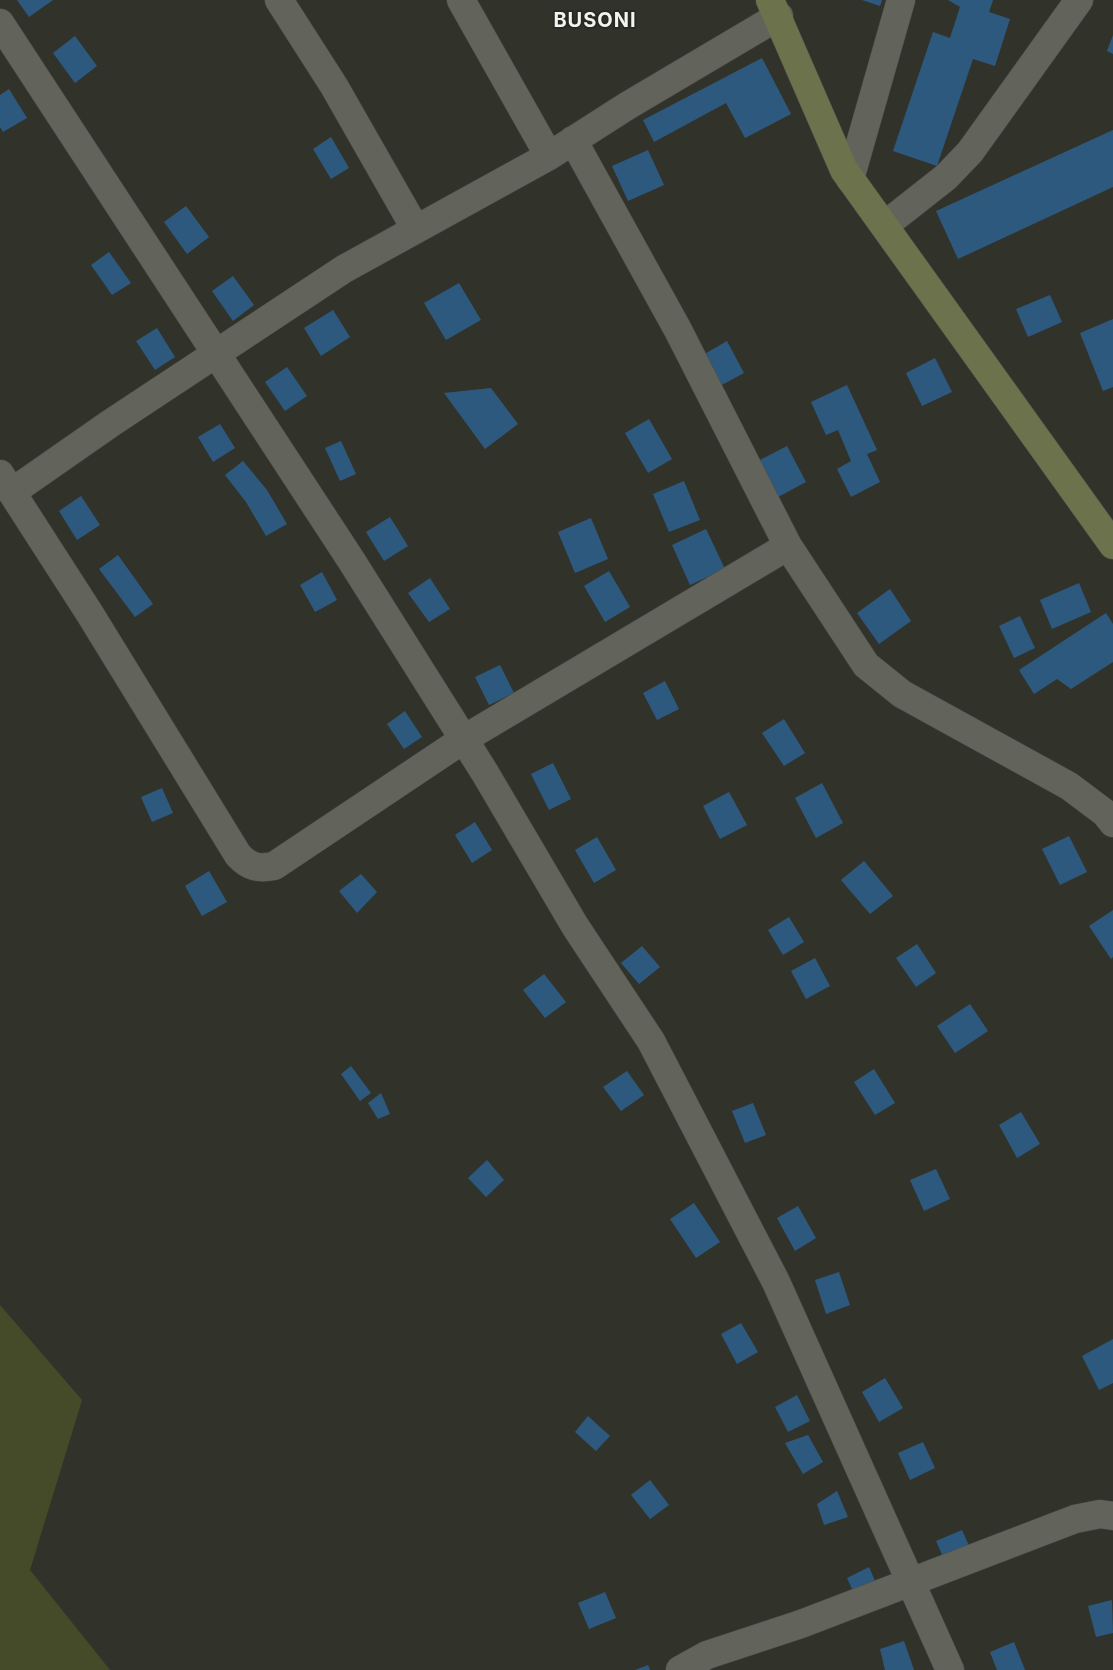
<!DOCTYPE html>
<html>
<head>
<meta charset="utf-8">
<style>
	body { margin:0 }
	canvas { display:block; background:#31332b }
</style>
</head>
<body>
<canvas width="1113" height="1670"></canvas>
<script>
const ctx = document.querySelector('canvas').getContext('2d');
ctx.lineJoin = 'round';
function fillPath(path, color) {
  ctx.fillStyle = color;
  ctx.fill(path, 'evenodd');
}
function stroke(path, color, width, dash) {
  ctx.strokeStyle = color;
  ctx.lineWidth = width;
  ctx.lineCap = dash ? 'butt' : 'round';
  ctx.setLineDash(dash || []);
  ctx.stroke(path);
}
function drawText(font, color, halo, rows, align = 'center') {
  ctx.font = font + ' Inter,sans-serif';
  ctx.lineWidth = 4;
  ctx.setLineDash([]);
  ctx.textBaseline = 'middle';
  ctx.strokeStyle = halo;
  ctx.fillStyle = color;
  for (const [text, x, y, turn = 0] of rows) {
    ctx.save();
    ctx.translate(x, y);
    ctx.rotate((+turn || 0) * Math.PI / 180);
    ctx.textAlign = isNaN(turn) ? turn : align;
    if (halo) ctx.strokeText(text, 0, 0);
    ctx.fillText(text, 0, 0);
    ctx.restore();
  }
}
const green = new Path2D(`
	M0,1305L82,1400L30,1570L110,1670H0Z`);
const building = new Path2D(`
	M17,0H53L29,17Z
	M862,0H882L880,6Z
	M948,0H993L989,12L1010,19L995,66L973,59L937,166L893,151L933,32L950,38L960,7Z
	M1113,35V54L1107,51Z
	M75,36L97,66L75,83L53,53Z
	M762,58L791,114L745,138L726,103L654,142L643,120Z
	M9,89L27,118L3,132L0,127V95Z
	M1113,130V187L958,259L936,211Z
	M331,137L349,168L331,179L313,149Z
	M648,150L664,185L628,201L612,166Z
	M186,206L209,237L187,254L164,222Z
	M109,252L131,283L112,295L91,265Z
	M233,276L254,305L233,321L212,291Z
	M459,283L481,320L446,340L424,303Z
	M1050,295L1062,322L1028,337L1016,309Z
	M333,310L350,337L321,356L304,328Z
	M1113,319V387L1103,391L1080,333Z
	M157,328L175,357L155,370L136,341Z
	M727,341L744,373L718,387L701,356Z
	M935,358L952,392L922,406L906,373Z
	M287,367L307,396L285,411L265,382Z
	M847,385L877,450L867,454L880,482L851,497L837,469L851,461L838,430L826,435L811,402Z
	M491,388L518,424L485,449L444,393Z
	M649,419L672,459L648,473L625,433Z
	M220,424L235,448L213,462L198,437Z
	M341,441L356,474L340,481L325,448Z
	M787,446L806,482L778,497L758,461Z
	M243,461L267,490L287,524L266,536L246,502L225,475Z
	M684,481L700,520L669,532L653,494Z
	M81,496L100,525L77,540L59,511Z
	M390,517L408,546L384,561L366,532Z
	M591,518L608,559L575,573L558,532Z
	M706,529L725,569L690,585L672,545Z
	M118,555L153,604L135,617L99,569Z
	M609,571L630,607L605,622L584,586Z
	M322,572L337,600L315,612L300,585Z
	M430,578L450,609L429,622L408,593Z
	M1079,583L1091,612L1052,629L1040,600Z
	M890,589L911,621L879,644L857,613Z
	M1106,613L1113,624V662L1071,689L1057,679L1034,694L1019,670Z
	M1020,616L1035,648L1014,658L999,626Z
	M500,665L514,693L489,705L475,677Z
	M665,681L679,709L657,720L643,693Z
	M405,711L422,737L404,749L387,724Z
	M784,719L805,753L784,766L762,733Z
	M553,763L571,799L549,810L531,774Z
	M822,783L843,823L816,838L795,798Z
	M162,788L173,813L152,822L141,797Z
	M729,792L747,825L720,839L703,806Z
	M475,822L492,850L472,863L455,835Z
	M1069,836L1087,872L1060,885L1042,849Z
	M597,837L616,870L594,883L575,850Z
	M864,861L893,896L870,914L841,880Z
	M209,871L227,902L202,916L185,886Z
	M361,874L377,892L357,913L339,891Z
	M1113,910V957L1111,959L1089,926Z
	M789,917L804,942L783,955L768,930Z
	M917,944L936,973L916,987L896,958Z
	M642,946L660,967L639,984L621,963Z
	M815,958L830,986L806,999L791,971Z
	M544,974L566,1002L545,1018L523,990Z
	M970,1004L988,1031L955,1053L937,1026Z
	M351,1066L371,1093L360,1101L341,1074Z
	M874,1069L895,1103L875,1115L854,1082Z
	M627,1071L644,1095L621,1111L603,1087Z
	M381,1093L390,1114L378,1119L368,1103Z
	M753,1103L766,1135L745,1143L732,1111Z
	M1021,1112L1040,1144L1017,1158L999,1125Z
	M487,1160L504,1180L486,1197L468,1178Z
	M936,1169L950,1199L924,1211L910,1180Z
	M694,1203L720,1242L696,1258L670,1219Z
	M798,1206L816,1238L795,1251L777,1218Z
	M839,1272L850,1305L826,1314L815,1280Z
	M741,1323L758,1352L737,1364L721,1334Z
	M1113,1339V1383L1099,1390L1082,1356Z
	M885,1378L903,1408L879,1422L862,1392Z
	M797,1395L810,1421L788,1432L775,1407Z
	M588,1416L610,1436L596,1451L575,1432Z
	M808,1435L823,1462L803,1474L785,1443Z
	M923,1442L935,1468L910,1480L898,1453Z
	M650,1480L669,1505L650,1519L631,1495Z
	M837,1491L848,1517L824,1525L817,1504Z
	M962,1530L974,1557L948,1568L936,1541Z
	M869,1567L879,1590L857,1600L847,1578Z
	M605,1592L616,1618L589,1629L578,1603Z
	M1112,1600L1113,1633L1096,1637L1088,1606Z
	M904,1641L914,1670H885L880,1649Z
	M1014,1642L1025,1670H997L990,1652Z
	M648,1665L650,1670H635Z`);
const street = new Path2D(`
	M279,0L334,86L415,228
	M461,0L549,156
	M0,23L351,560L485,773L575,926L651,1041L776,1282L950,1670
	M573,140L678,330L788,546L866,665L902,694L1069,786L1105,813L1113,823
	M850,179L901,0
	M885,225L946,177L970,152L1079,0
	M0,474L90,614L238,855C249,867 258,869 274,866L464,739L788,546
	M12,492L111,423L344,269L549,156L627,106L779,16
	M680,1670L707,1655L801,1624L1075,1519L1100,1514L1113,1516`);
const secondary = new Path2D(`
	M770,0L844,170L1113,545`);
const districtNames = [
	["BUSONI",595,21]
];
fillPath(green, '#454b28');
fillPath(building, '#2d597f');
stroke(street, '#4d4f49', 29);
stroke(secondary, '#4d4f49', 29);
stroke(street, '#62645b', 28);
stroke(secondary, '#6c724c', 28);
ctx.letterSpacing = '1px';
drawText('bold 20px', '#f3f4ef', '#272922', districtNames);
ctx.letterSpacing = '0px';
</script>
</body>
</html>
